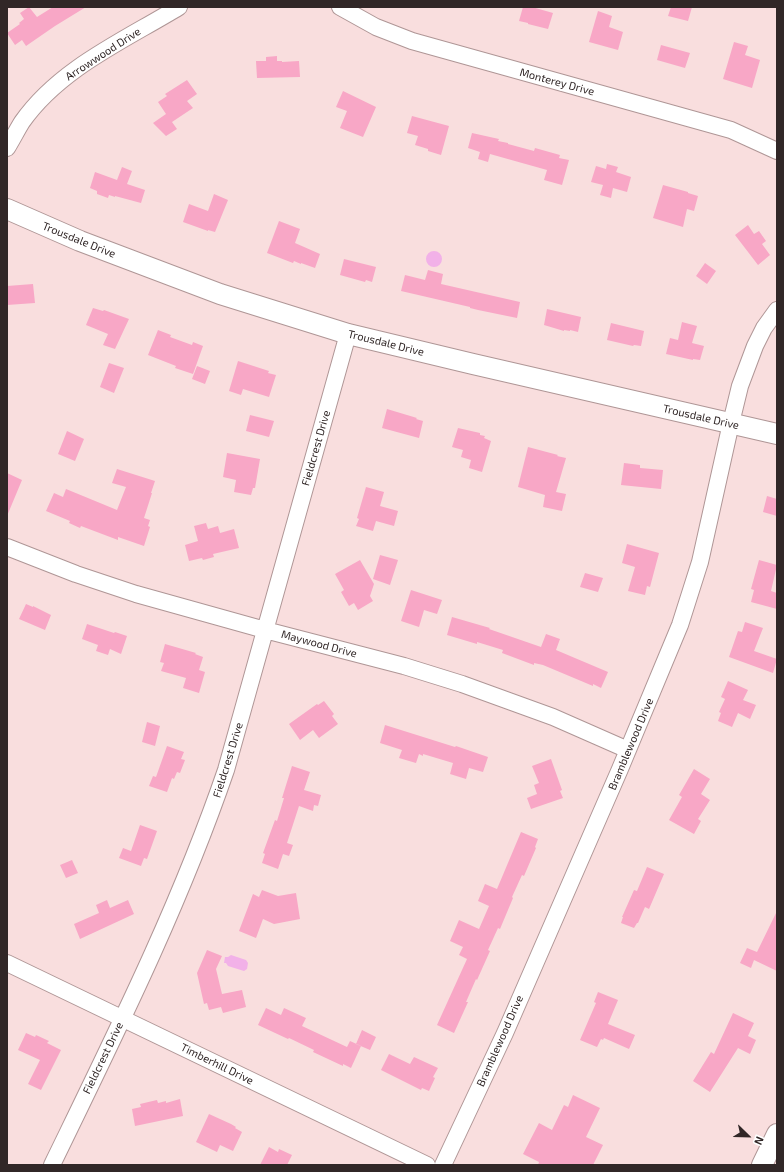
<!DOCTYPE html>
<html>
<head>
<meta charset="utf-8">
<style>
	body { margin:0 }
	#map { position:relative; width:784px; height:1172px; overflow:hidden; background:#f9dede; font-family:"Exo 2",sans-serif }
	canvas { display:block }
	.frame { position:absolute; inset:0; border:8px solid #312727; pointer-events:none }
	.north { position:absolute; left:728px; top:1116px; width:40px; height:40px; -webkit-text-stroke:3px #fff; paint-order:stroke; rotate:113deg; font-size:11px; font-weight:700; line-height:16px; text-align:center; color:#312727 }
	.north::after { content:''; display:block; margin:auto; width:14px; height:18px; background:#312727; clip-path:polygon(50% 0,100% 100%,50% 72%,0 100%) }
</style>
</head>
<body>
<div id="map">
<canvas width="784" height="1172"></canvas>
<div class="frame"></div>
<div class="north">N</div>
</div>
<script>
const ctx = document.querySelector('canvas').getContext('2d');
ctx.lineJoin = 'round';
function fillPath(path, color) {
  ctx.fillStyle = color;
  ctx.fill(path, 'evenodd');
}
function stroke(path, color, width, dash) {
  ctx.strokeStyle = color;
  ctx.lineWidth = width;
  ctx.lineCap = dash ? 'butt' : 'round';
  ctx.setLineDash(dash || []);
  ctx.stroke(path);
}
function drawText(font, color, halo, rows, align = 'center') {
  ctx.font = font + ' "Exo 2",sans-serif';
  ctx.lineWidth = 3;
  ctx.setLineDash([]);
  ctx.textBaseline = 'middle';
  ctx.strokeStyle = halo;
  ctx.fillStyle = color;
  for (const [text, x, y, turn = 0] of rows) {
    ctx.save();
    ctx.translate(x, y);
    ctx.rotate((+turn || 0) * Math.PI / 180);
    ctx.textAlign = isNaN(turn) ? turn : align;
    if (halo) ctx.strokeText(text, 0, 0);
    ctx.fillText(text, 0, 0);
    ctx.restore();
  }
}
const water = new Path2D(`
	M426 259a8 8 0 1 1 16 0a8 8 0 1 1-16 0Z
	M231,955L246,960L248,963L247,969L244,971L228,966L226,963H224L225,957H228Z`);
const building = new Path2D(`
	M29,7L37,17L53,7H86L55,26L26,46L22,40L15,45L7,33L20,24L19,23L24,19L20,13Z
	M523,7H532L553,13L548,29L528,24V23L519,21Z
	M671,7H692L688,21L668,16Z
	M598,11L612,16L609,27L623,32L618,50L589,42Z
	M734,42L748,46L745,55L760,60L752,88L723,79Z
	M661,45L690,53L685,68L657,60Z
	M277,56V61H282V62L299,61L300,77L257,78L256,61H266V57Z
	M187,80L197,94L187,101L193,108L172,122L177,129L166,136L153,123L166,114L158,102L167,96L165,94Z
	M343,91L376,107L363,137L340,128L347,111L336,107Z
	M412,116L449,126L441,155L428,151V149L415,145L418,136L407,133Z
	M472,133L499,139L498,141L508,143V144L534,151L535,148L560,155L559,158L569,160L562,185L544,180L547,170L490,154L488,162L478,159L480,152L468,148Z
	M607,164L618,167L616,172L631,177L627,192L613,188L611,198L600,195L603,185L591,182L596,166L606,169Z
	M122,167L132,171L127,184L145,190L141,203L115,196V197L109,195L108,198L97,194V191L90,188L95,172L117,180Z
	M663,185L688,192V193L698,196L694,211L687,209L683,227L653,218Z
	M214,194L228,200L215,232L208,230V231L183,222L189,204L208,211Z
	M279,221L300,229L295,243L320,254L315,268L301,263V264L294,261L293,263L267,253Z
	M748,225L754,234L759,231L766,241L762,244L770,255L758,265L735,235Z
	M344,259L376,267L372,282L366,280L365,282L340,275Z
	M705,263L716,271L707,284L696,276Z
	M428,270L443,274L441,284L520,302L517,318L478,310L470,308V307L401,291L405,275L425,280Z
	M33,284L35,303L7,305V286Z
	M93,308L103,311L104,310L129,319L115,349L103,345L108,334L86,325Z
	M547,309L581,317L578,332L570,330V331L564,330V331L544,325Z
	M682,322L697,326L692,343L704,346L700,360L693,359V360L666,354L670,338L678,340Z
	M611,323L644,331L641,346L634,345L633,346L607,340Z
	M158,330L171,335L170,337L192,345L193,342L203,346L193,374L175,368L176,366L148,355Z
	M238,361L269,371L268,373L276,375L269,397L243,389L241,395L229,391Z
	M109,363L124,368L114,393L100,387Z
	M197,366L210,371L205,384L192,379Z
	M387,409L417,418L416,419L423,421L419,438L382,428Z
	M250,415L274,421L269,437L246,431Z
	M458,428L480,433V435L485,436L484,438L491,441L482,472L469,468L471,460L461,457L463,450L452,447Z
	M67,431L84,439L75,461L58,454Z
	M528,447L558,455L557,456L566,458L556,492L566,494L562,511L543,507L545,495L518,487Z
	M227,453L260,459L255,488H253L251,495L234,492L236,480L223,477Z
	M624,463L640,465V468L663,470L661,489L621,485Z
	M117,469L155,481L151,493H152L144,518L150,520L148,526L150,527L144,546L118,537V540L81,526L80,528L69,523L70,521L46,511L54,493L63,497L66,489L117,510L126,487L112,483Z
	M7,473L22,480L7,516Z
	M366,487L384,492L380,506L398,511L394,526L376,521L373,531L356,526L359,519L357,518Z
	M767,496L777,499V516L763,512Z
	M206,523L208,529L218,526L220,533L234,529L239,548L213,554L214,557L203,560L202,558L189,561L185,545L198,541L194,526Z
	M627,544L659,553L650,587L647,586L645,595L628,591L635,567L622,563Z
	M380,555L398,560L390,585L373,579Z
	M360,560L374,584L370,596L373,601L358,610L354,603L349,606L341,592L344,590L335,574Z
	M759,560L777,565L771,591L777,593V609L751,602L754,590L751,589Z
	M585,573L603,578L598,592L580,587Z
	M411,590L442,600L437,614L424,610L419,627L401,621Z
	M26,604L33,607V606L51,615L45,630L19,619Z
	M452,617L490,628L489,629L541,647L546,634L560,639L556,650L608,672L601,688L593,684V686L543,665L534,663V665L502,653L503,650L477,642V644L447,635Z
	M745,622L763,628L754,651L777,659L773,673L729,657L738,631L742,632Z
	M87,624L114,633L115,632L127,636L121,654L110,649L108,655L96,651L98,645L82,639Z
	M165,644L196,653L195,654L203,657L199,670L205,672L199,693L183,688L186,678L161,671L164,663L160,662Z
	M728,681L748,690L743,700L756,705L750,719L738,713L732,727L718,721L721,713L719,712L725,699L721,697Z
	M324,701L334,714L332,716L338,724L319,738L313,730L300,740L289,724L317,704L318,705Z
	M147,722L160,726L155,746L142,742Z
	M385,725L455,747L456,746L488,757L483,772L469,768L466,779L450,774L453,763L423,754V756L419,754L416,763L399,758L402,750L380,743Z
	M167,746L184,752L181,759L185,760L180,773L177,772L174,779L172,778L167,792L149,786L153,776L156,777Z
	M551,759L562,790L560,791L563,798L531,809L527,798L537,794L534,785L539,783L532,766Z
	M292,766L310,772L304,790L321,795L318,806L314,805L313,811L299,806L287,843L293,845L289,856L283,854L278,869L262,863L265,854L263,853L275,820L277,821L284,798H282Z
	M694,769L710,779L701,794L710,800L698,819L701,821L694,834L669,820L682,797L679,795Z
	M140,825L157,831L147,859L144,858L141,866L119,858L123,848L131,851Z
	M521,832L538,839L535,847L536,848L524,876L522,875L512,897L513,898L500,929L498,928L488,950L490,951L477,980L476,979L466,1002H468L454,1033L437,1025L467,959L459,955L463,947L450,941L459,920L479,929L489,906L478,901L485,884L497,889Z
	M72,860L78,873L66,878L60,865Z
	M647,867L664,874L649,909L645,907L638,923H637L634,928L621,923L623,917H622L634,890L637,891Z
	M262,890L278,896L296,893L300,919L274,924L263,919L256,938L239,931L253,894L259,897Z
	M107,900L110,908L128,900L134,914L80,939L74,924L99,913L96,905Z
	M777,911V971L754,960L751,968L740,963L747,948L757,952Z
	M207,950L222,956L216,969L222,994L242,990L246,1007L223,1013L221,1007L209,1010L207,1003L204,1004L197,973Z
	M598,992L618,1000L608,1024L635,1035L629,1049L604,1038L603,1040L601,1039L597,1047L580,1040L596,1003L594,1002Z
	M266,1008L281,1015L284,1008L306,1018L302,1026L347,1047L350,1041L361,1046L351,1068L343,1064V1066L313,1052L314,1050L289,1038L288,1039L258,1025Z
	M733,1013L754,1023L748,1036L756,1040L750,1054L738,1048L710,1092L693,1081L711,1052L714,1054Z
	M362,1030L376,1037L370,1050L356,1044Z
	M26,1033L35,1037L36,1035L49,1041L47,1043L61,1050L41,1090L28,1084L40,1060L18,1050Z
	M389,1054L410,1064L414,1057L438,1068L433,1077L435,1078L429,1091L422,1088L421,1090L381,1070Z
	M573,1095L600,1108L586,1137L603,1145L593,1165H538L539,1162L523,1154L539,1123L552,1130L564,1105L568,1107Z
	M180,1099L183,1116L135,1126L132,1109L141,1107L140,1104L157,1100L158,1103L166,1101V1103Z
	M209,1114L231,1124L236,1127L235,1128L242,1132L233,1151L220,1145L217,1152L196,1142Z
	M269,1147L278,1152L279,1149L292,1155L287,1165H260Z`);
const minor = new Path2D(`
	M340,7L376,27L412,41L731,130L777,151
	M7,148C12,140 17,130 22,122C60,68 125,40 179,7
	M7,547L76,574L136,594L265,630L404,666L462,684L553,717L628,750
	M7,963L427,1165
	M52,1165C115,1035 179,907 226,770L348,334
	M443,1165L505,1033L620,769L680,625L700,562L731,423L740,386L755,346L764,328L777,310`);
const tertiary = new Path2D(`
	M7,209L80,241L220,294L348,334L473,364L777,434
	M762,1165L777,1134`);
const streetNames = [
	["Arrowwood Drive",103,54,-33],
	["Monterey Drive",557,82,15],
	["Trousdale Drive",79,240,22],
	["Trousdale Drive",386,343,14],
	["Trousdale Drive",701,417,13],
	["Fieldcrest Drive",316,448,-74],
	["Maywood Drive",319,644,15],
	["Bramblewood Drive",631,744,-67],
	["Fieldcrest Drive",228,760,-73],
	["Bramblewood Drive",500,1041,-66],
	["Fieldcrest Drive",103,1058,-64],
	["Timberhill Drive",217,1064,26]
];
fillPath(water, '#f2b1e8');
fillPath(building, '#f8a7c6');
stroke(minor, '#af9696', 18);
stroke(tertiary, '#af9696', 22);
stroke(minor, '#fff', 16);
stroke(tertiary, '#fff', 20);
drawText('11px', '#312727', '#fff', streetNames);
</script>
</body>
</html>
